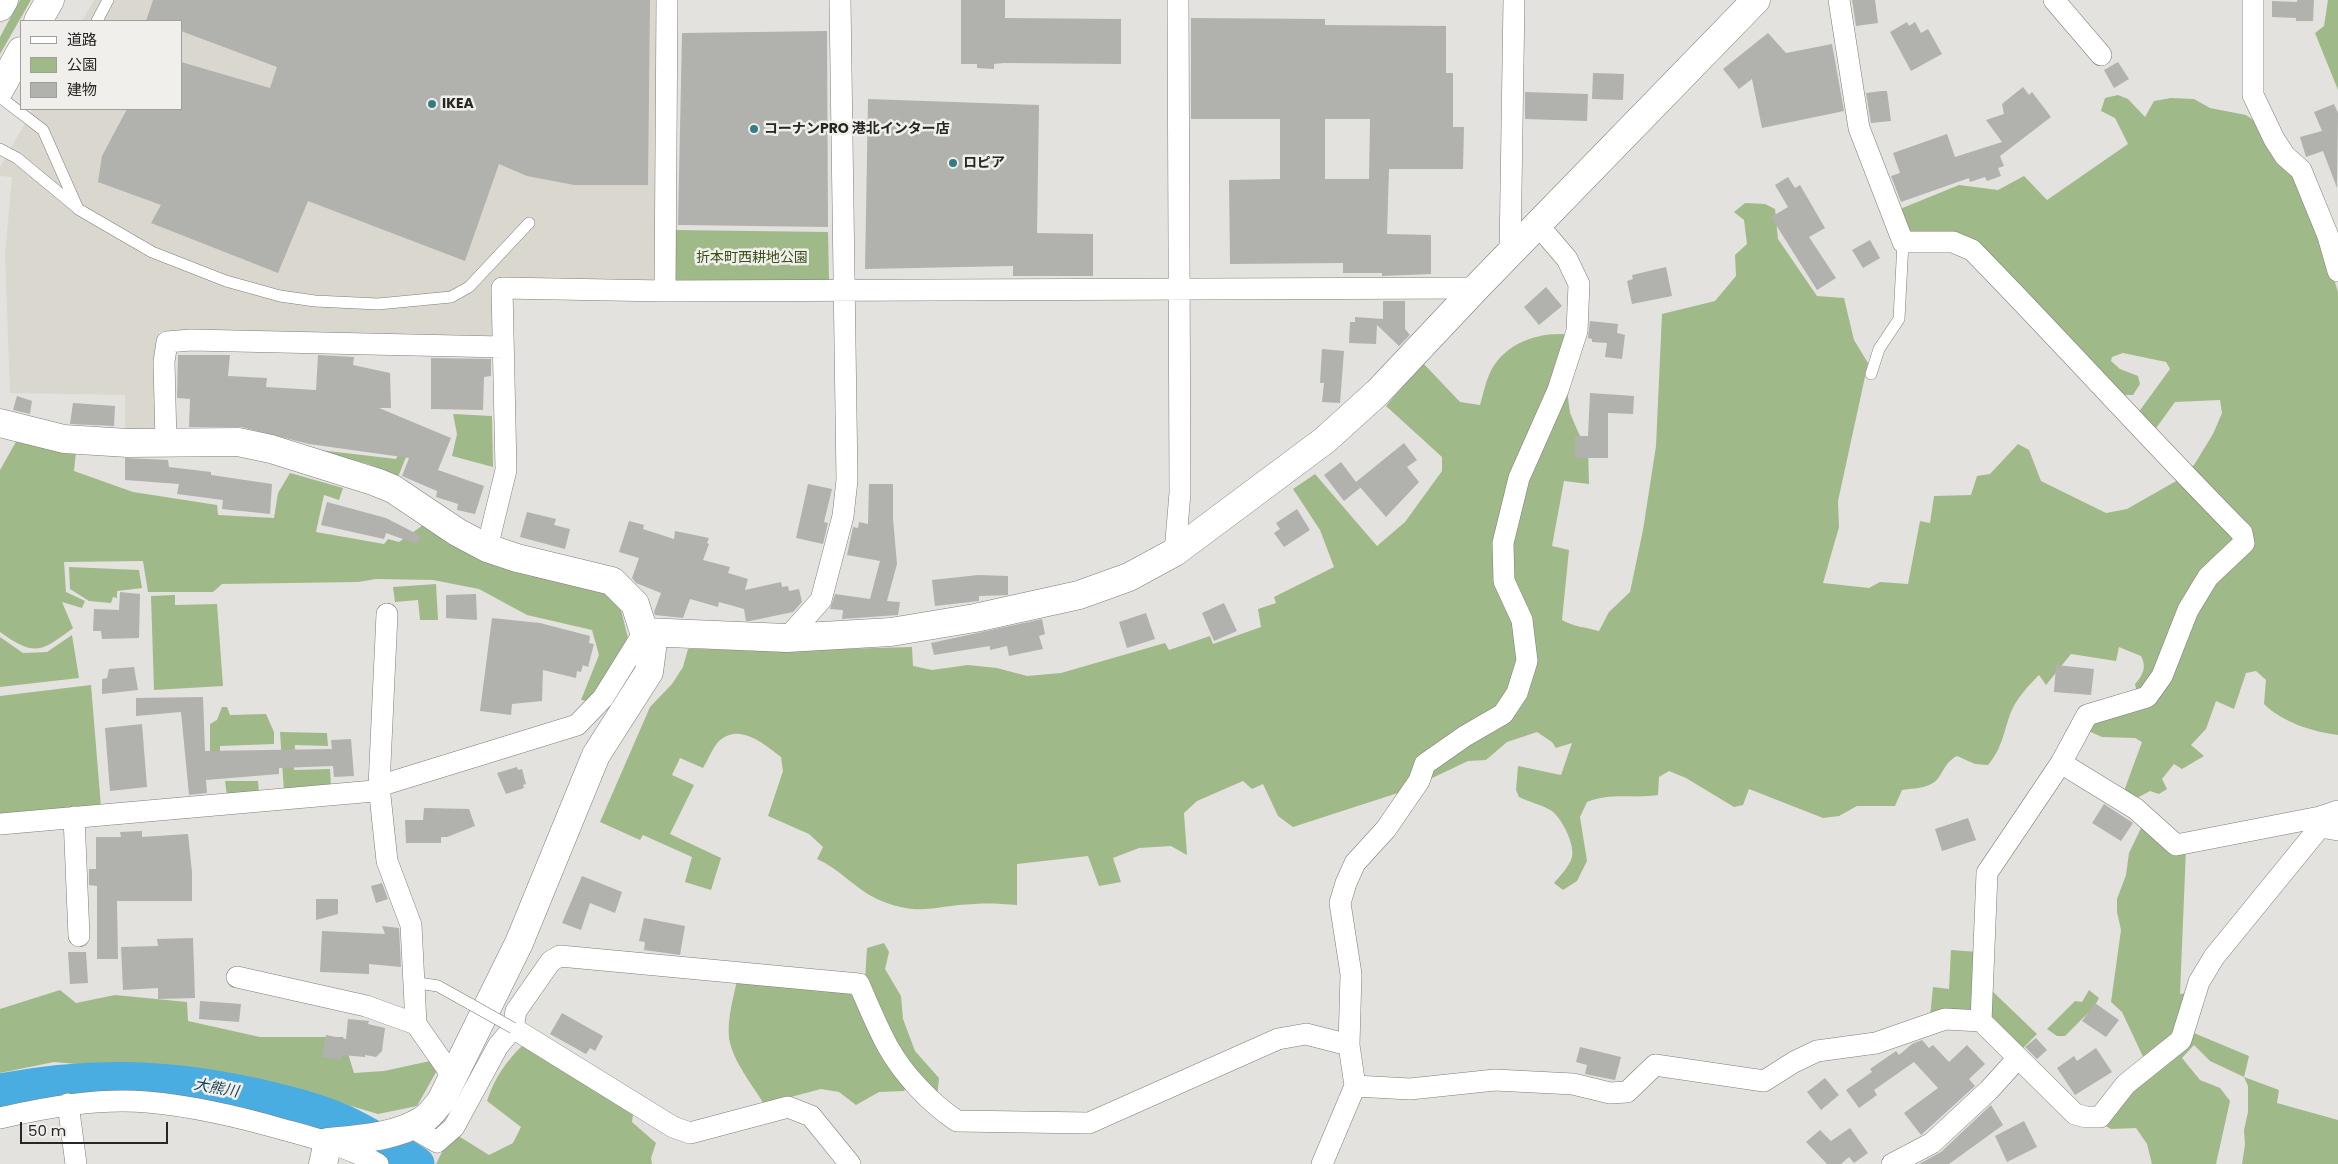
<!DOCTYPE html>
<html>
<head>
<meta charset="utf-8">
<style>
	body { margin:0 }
	#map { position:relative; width:2338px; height:1164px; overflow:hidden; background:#e3e2df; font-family:Poppins,"Noto Sans JP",sans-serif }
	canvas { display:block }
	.legend { position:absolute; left:20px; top:20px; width:162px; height:90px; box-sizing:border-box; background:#f0efec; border:1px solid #9f9f9c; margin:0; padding:6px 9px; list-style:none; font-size:15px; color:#262624 }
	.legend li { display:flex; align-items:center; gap:10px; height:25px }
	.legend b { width:25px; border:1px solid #9f9f9c }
	.scale { position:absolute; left:20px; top:1122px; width:148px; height:22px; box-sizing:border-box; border:2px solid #262624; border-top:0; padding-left:6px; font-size:15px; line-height:18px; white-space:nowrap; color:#262624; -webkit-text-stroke:4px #f0efec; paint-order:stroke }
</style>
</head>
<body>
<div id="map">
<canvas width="2338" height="1164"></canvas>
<ul class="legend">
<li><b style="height:6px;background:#fff"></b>道路</li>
<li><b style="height:14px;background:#a0b989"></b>公園</li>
<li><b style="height:14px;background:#b1b1ad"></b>建物</li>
</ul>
<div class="scale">50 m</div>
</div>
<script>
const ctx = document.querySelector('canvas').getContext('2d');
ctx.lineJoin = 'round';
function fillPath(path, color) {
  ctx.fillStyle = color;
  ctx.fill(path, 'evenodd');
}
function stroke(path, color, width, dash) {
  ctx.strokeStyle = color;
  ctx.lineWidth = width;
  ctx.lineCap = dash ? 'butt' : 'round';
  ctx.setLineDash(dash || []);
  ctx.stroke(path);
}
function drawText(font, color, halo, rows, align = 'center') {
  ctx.font = font + ' Poppins,"Noto Sans JP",sans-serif';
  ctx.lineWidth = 5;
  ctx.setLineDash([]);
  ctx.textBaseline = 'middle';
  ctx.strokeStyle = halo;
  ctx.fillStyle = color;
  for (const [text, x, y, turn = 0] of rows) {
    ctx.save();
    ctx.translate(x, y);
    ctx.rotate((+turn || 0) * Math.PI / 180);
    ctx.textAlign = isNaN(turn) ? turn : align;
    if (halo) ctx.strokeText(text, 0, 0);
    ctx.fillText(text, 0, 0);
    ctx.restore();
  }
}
const built = new Path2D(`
	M94,0H658V284L498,283V331L490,340L159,332L156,436H125V395L10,393L5,254L12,177L0,176V167L33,109H181V21H82Z`);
const green = new Path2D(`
	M20,0H31L0,54V37Z
	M2328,0H2338V90L2315,33L2324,26Z
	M2118,95L2128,99L2145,117L2154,101L2171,98L2194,99L2210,108L2246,115L2260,125L2297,172L2321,237L2338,292V735C2313,732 2282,722 2264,704L2266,680L2256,671L2246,673L2234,709L2216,701L2206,729L2191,745L2204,756L2182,769L2174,764L2162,779L2167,789L2159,794L2150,791L2137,798L2124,791L2142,742L2135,738L2102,737L2084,729L2139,703L2135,684C2143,675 2147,667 2141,656L2119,647L2116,661L2071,654L2046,685L2039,675C2028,686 2017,698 2011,712C2003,733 2003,747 1988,765L1975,764L1957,756C1947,761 1945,768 1939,777C1931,789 1914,788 1902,790L1895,806H1857L1839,816L1823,818L1749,789L1743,805L1734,807L1686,778L1669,771L1659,777L1658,795C1632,799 1612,792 1587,802L1580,817L1587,861L1577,881L1563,890L1554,883C1560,876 1569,867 1572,857C1575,844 1562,819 1552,811C1543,805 1529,802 1519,797L1516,790L1518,766L1561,775L1572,743L1556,748L1552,742L1537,732L1507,742L1486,760L1468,761L1407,790L1293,827L1278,816L1263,784L1252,789L1243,781L1197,801L1184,813L1187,855L1171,846L1139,848L1113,858L1121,882L1099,886L1088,856L1017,864V905C1003,904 989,903 975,904C934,905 920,918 877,899C855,889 839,868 817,859L823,847L809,834L768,816L783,771L781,757C765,745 740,722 719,741C713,747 708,760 703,768L680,758L672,775L694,785L670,834L721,858L711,890L685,882L692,857L643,835L640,840L600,822L650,707L672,684L683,667L688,649L806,650L912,647L913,666L932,670L968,665L997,668L1027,676L1061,673L1165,643L1169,650L1210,636L1213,644L1261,627L1258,609L1276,603L1274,597L1334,567L1320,530L1293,489L1315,474L1377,546L1405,522L1442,471V457L1386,406L1423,363L1460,402L1480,405C1483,395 1485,384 1489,375C1504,340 1546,329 1579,336L1566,382L1570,413L1579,434L1588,446L1589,484L1564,481L1552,546L1569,550L1562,620C1574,627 1585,627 1599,631L1609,612L1630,592L1643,530L1656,446L1662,314L1715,301L1736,276L1735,255L1747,244L1744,220L1734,212L1745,203L1765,204L1775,209L1778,239L1817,296L1844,298L1854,340L1868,363L1838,501L1839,527L1823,583L1869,588L1880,582L1908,584L1920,521L1930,523L1934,496L1971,495L1977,476L1990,474L2018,444L2029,450L2041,481L2106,513L2127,509L2178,480L2194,465L2213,434L2222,413L2220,400L2175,402L2154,431L2138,413L2170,369L2166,362L2123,353L2112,357L2111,361L2120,369L2138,376L2140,384L2133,395H2124L2105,378L1981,244L1965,237L1910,234L1900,209L1959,185L1998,190L2024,176L2047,200L2128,144L2115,118L2101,111L2105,98Z
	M676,230L828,232L829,280L682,285L674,278Z
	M453,414L492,416L493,467L452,456L457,434Z
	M17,440L76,452L74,471L133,492L217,505L218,515L274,518L278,493L290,473L343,488L339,500L324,495L316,532L384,544L388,539L399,542L426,523L598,587L620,606L628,638L609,674L588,701L581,700L599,655L592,630L527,615L479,589L433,580L376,579L358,582L222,584L213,592H148L143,561L64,562L66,592L85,601L82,608L62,602L73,628C41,652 35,657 0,632V470Z
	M311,449L396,459L401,449L408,452L398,477L368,464Z
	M69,567L139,570L142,588L117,591V598L113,597L111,603L89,601L70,589Z
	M436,584L438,620H420L418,600L395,602L393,587Z
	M175,595V605L217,604L223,686L154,690L151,596Z
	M72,635L79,678L0,687V637L23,653L47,652Z
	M91,685L101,807L0,814V696Z
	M222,707H227L230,715L266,714L274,732V744L220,746V761L210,762V724L217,720Z
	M280,732L327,733L328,746L295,745L294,770L330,769L331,788L284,792Z
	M225,781H258L259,793L227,796Z
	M2143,824L2186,849L2180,994L2191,992L2179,1039L2146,1063L2122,1012L2111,1002L2121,930L2117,912V899L2126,875L2129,853Z
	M884,943L889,952L885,969L901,996L903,1019L915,1051L939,1078L937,1098L915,1078L865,980L867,948Z
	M1951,950L1979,952L1978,1016L1930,1017L1933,987L1949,989Z
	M738,976L849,990L879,1048L908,1084L904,1091L879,1092L856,1105L839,1092L821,1089L764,1104C752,1084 733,1062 729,1038C727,1018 734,995 738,976Z
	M1988,987L2037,1034L2022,1049L1989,1017Z
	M60,990L76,1003L115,995L187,1002L188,1021L260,1037H343L354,1073L384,1071L444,1058L417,1106L378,1114L267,1081L54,1062L0,1073V1009Z
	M2089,990L2099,998L2094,1007L2065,1036H2057L2047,1029L2075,1001L2082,1002Z
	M2189,1031L2249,1056L2244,1077L2279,1090L2277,1103L2338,1120V1164H2242L2245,1145L2244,1130L2248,1112V1086L2244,1077L2210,1061L2194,1045L2182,1058L2200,1080L2220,1088L2230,1101L2216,1164H2152L2147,1144L2136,1128L2111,1129L2099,1122Z
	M523,1045L633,1114L632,1122L656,1143L651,1158L652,1164H436L452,1132L489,1155L513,1143L521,1127L487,1101C494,1079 506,1061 523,1045Z`);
const river = new Path2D(`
	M0,1091C89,1074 165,1076 253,1095C282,1102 313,1109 341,1121C367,1133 393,1149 417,1164`);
const building = new Path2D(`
	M153,0H650L648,185H574L527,176L499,164L465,261L308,201L278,273L151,223L161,205L98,182L102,156L127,109H181V62L270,88L277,67L181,31V21H146Z
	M961,0H1005V18L1121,19V64L1004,63L994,64V69L977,68V64H961Z
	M1852,0H1875L1878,23L1856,26Z
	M2297,0H2314L2313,21H2296V18L2272,17V1L2297,2Z
	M1191,18L1325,19V25L1446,26V73H1453V127H1464L1463,169H1389L1387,234L1431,235V274L1382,276V273H1343V263L1230,264L1229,180L1280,179V119H1191ZM1325,119H1370L1369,179H1325Z
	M1907,22L1909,26L1915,22L1921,33L1928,29L1942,54L1911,71L1890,32Z
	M827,31L828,227L678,225L682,33Z
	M1768,33L1786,53L1832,44L1844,111L1762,128L1752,79L1739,89L1723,69Z
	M2118,62L2129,79L2114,88L2104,70Z
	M1593,73L1624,74L1623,100L1592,99Z
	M2023,87L2029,95L2032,92L2051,117L2000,156L2004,166L1998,168L2001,176L1987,181L1985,177L1970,182L1969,178L1901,202L1891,176L1900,173L1893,153L1947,134L1955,157L2002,142L1986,120L2004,114L2002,104Z
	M1882,91H1887L1891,121L1871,123L1866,93Z
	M1525,92L1588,94L1587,121L1525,119Z
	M868,99L1039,105L1037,233L1093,234V276H1013V266L865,269Z
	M2334,104L2338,113L2337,188L2323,151L2306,157L2300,137L2322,131L2314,112Z
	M1788,177L1795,188L1800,185L1825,228L1809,237L1836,278L1817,290L1771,217L1788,207L1775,185Z
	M1870,240L1880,258L1863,268L1852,250Z
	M1666,267L1672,296L1632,304L1627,281L1633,279L1632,275Z
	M1546,287L1562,306L1539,325L1524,307Z
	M1383,301H1405V329L1410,335L1399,346L1377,325L1376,344L1349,343L1350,322H1355V317L1383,319Z
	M1590,321L1618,324L1617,333L1625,335L1622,359L1605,357L1607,343L1592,342V339L1588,338Z
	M1322,349L1344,351L1340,403L1322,402L1324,383H1320Z
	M178,355H230L228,376L267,378L266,387L316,390L318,355L354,357L353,365L390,373L391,408H379L451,438L438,470L484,486L475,514L457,510L458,504L436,497L437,491L402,476L409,458L309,444L241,427H189L190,399L177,398Z
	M431,358L491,359V376L484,377L483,410L431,409Z
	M1590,393L1634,396L1633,414L1608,413V458H1575V436H1588Z
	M17,396L32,401L30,414L13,410Z
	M73,403L115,406L114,426L70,424Z
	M1404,443L1417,460L1407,467L1419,482L1386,517L1359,486L1360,488L1344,501L1324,475L1341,462L1356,482Z
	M125,458L168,460L169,467L211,472V475L272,484L270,514L222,509L223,500L177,494L179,484L125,480Z
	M808,484L832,489L824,522L828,523L823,544L796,538Z
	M869,484H893V519L897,564L887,601L900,602L898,615L842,619L843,610L830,609L835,594L870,599L880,561L847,555L853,527L858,528L859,522L868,524Z
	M327,502L386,518L421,536L417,544L386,533L384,539L321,525Z
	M1297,509L1310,530L1284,547L1274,533L1280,529L1276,523Z
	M527,512L556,519L554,525L570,529L565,549L520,537Z
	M629,521L644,525L643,529L674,539L675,531L709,538L707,543L709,544L703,560L730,567L728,573L748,579L745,590L781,582L782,587L788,586L789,591L799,589L802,602L793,612L750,621H746L744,609L719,602L718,607L690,599L683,618L655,615L654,612L661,593L636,583L632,578L639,558L619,552Z
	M978,575L1008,576V595L979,596V601L935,606L932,580Z
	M120,592L140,594L139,638L102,639L101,631H93L94,609L119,610Z
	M476,594L477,620L446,618V595Z
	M1224,603L1237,631L1214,641L1202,613Z
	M1146,613L1155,639L1127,648L1119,622Z
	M492,618L540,623L590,636L589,643L594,644L588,667L583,665L581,672L577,671L576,678L543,670L542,701L512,704L511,715L480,711Z
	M1042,619L1045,634L1039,636L1043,649L1009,656L1007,646L990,650V646L934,655L931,643Z
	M2056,665L2094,669L2091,695L2054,692Z
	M134,667L138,690L102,694V679L107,678L109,669Z
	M203,697L205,751L332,749L331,740L351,739L354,776L334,777L333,766L279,768V774L206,780L207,793L189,795L181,712L136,716V698Z
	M142,724L147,787L110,791L105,728Z
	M517,767L518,770L522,769L526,784L523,785L524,788L506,794L497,773Z
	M2104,804L2133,823L2121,841L2092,823Z
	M424,808L469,809L475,826L447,837H441V843H406L405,820H423Z
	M1968,818L1976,840L1942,851L1935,829Z
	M142,831V837L188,834L192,872V901H117L118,959H97V886L89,885V869H96V837H121L120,832Z
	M582,876L622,892L615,913L590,903L581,930L562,923Z
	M382,883L388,899L376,903L371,886Z
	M316,899H338V914L316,920Z
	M644,918L685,926L680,955L644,950L645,942L639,941Z
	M382,926L399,928L401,967L369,964V974L320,972L322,931L385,934Z
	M193,938L195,998L158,999V988L123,990L121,947L158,946L157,939Z
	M68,952H86L88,983L70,984Z
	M200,1001L241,1004L239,1022L199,1019Z
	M2095,1003L2119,1020L2106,1037L2082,1021Z
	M562,1013L603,1036L595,1051L590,1048L586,1054L550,1034Z
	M348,1019L369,1021L368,1024L385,1028L382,1051L376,1057L365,1055V1057L342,1055L341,1060L322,1057L326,1035L346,1039Z
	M2036,1038L2047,1050L2037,1059L2025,1047Z
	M1922,1040L1929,1048L1933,1045L1949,1062L1967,1045L1985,1064L1969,1079L1975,1086L1921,1135L1904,1113L1938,1088L1914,1062L1874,1090L1877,1095L1859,1108L1846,1090L1872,1072L1870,1069L1896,1051L1899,1055L1912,1044Z
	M1580,1047L1621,1057L1615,1080L1585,1074L1587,1065L1576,1062Z
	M2096,1048L2112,1072L2075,1095L2057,1068L2074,1056L2077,1061Z
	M1825,1078L1839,1095L1821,1110L1807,1092Z
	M1991,1105L2003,1125L1949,1164H1919L1941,1152Z
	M2024,1121L2037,1147L2007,1162L1995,1136Z
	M1850,1128L1868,1153L1854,1163L1849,1157L1841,1164H1827L1806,1142L1820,1130L1831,1141Z`);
const lane = new Path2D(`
	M97,21L108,0
	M0,97L43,130L78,209L152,252L226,281L280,296L315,301L378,304L451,297L469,287L529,223
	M0,149L17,158L75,206
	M1871,374L1879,349L1899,319L1903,242
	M412,982L438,986L472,1005`);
const street = new Path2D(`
	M1839,0L1859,128L1903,242H1953L1972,250C2063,343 2150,440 2242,533L2244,543L2208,577L2188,610L2162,676L2147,697L2087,715L2061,763L1987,873L1981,1021L2075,1114L2086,1117H2100L2126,1084L2181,1040L2199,982L2214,957L2320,827V817L2338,811
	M2054,0L2101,55
	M2253,0V95L2274,139L2285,156L2301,170L2328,236L2338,271
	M1510,253L1514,0
	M665,291L667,0
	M166,442L164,362L167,342L191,340L502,347
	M487,548L506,470L502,288L665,291L1476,288
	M1175,552L1180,493L1178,0
	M387,614L379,786L387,861L411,925L416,1024L453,1077
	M787,638L821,600L843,516L847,480L840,0
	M2061,763L2136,809L2176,845L2320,817
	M74,817L79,936
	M0,824L374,791L379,786L577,725L603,698L644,632
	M2320,827L2338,830
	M237,977L366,1006L416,1024
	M513,1028L516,1011L551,961L560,956L859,984C868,1005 877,1027 888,1047C904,1075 930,1103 957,1121L1089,1123L1278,1039L1306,1034L1349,1045
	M1355,1086L1410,1089L1495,1080L1573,1084L1610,1093L1627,1092L1655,1065L1764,1081L1794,1062L1817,1051L1876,1043L1945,1019L1981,1021
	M68,1104L76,1164
	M0,1118C48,1107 98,1098 147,1102C194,1106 240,1117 285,1130C318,1139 349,1147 378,1164
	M409,1126L437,1142L454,1127L498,1046L513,1028L673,1127L690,1133L788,1107L811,1116L850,1164
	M1322,1164L1355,1086L1349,1045L1351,974L1340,903L1346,883L1355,863L1386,829L1419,781L1425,764L1465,736L1503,714L1517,693L1527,661L1522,620L1504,581L1503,543L1519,478L1558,390L1577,331L1579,284L1567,259L1538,225
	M1892,1164L1932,1143L1989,1090L2018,1058`);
const secondary = new Path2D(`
	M0,7L4,0
	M38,21L50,0
	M0,89L21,51
	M0,423L64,439L128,443L238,442L271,449L376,482L393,489L457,532L487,548L517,558L612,581L635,604L644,632L787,638L891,632L975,618L1079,595L1129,577L1175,552L1325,440L1378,392L1476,288L1756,0
	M323,1164L328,1142C359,1139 396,1137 423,1120C430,1116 436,1107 441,1101L519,943L596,755L649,672L652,649L644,632`);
const laneBridge = new Path2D(`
	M472,1005L513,1028`);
const markers = [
	[432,104,5,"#357e80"],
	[754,129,5,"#357e80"],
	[953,163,5,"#357e80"]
];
const poiNames = [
	["IKEA",442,104],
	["コーナンPRO 港北インター店",764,129],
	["ロピア",963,163]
];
const parkNames = [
	["折本町西耕地公園",752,258]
];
const waterNames = [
	["大熊川",216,1089,10]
];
fillPath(built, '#dad8ce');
fillPath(green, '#a0b989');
stroke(river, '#4aade1', 35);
fillPath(building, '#b1b1ad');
stroke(lane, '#7e7d7a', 12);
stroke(street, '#7e7d7a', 22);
stroke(secondary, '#7e7d7a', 29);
stroke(lane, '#fff', 11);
stroke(street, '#fff', 21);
stroke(secondary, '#fff', 28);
stroke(laneBridge, '#7e7d7a', 12, []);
stroke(laneBridge, '#fff', 11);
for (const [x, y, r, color] of markers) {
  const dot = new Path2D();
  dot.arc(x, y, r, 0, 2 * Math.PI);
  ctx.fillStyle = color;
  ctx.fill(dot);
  stroke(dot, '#f0efec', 2);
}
drawText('bold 14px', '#262624', '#f0efec', poiNames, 'left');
drawText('14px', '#365016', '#f0efec', parkNames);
drawText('italic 15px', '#103b51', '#f0efec', waterNames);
</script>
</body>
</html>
